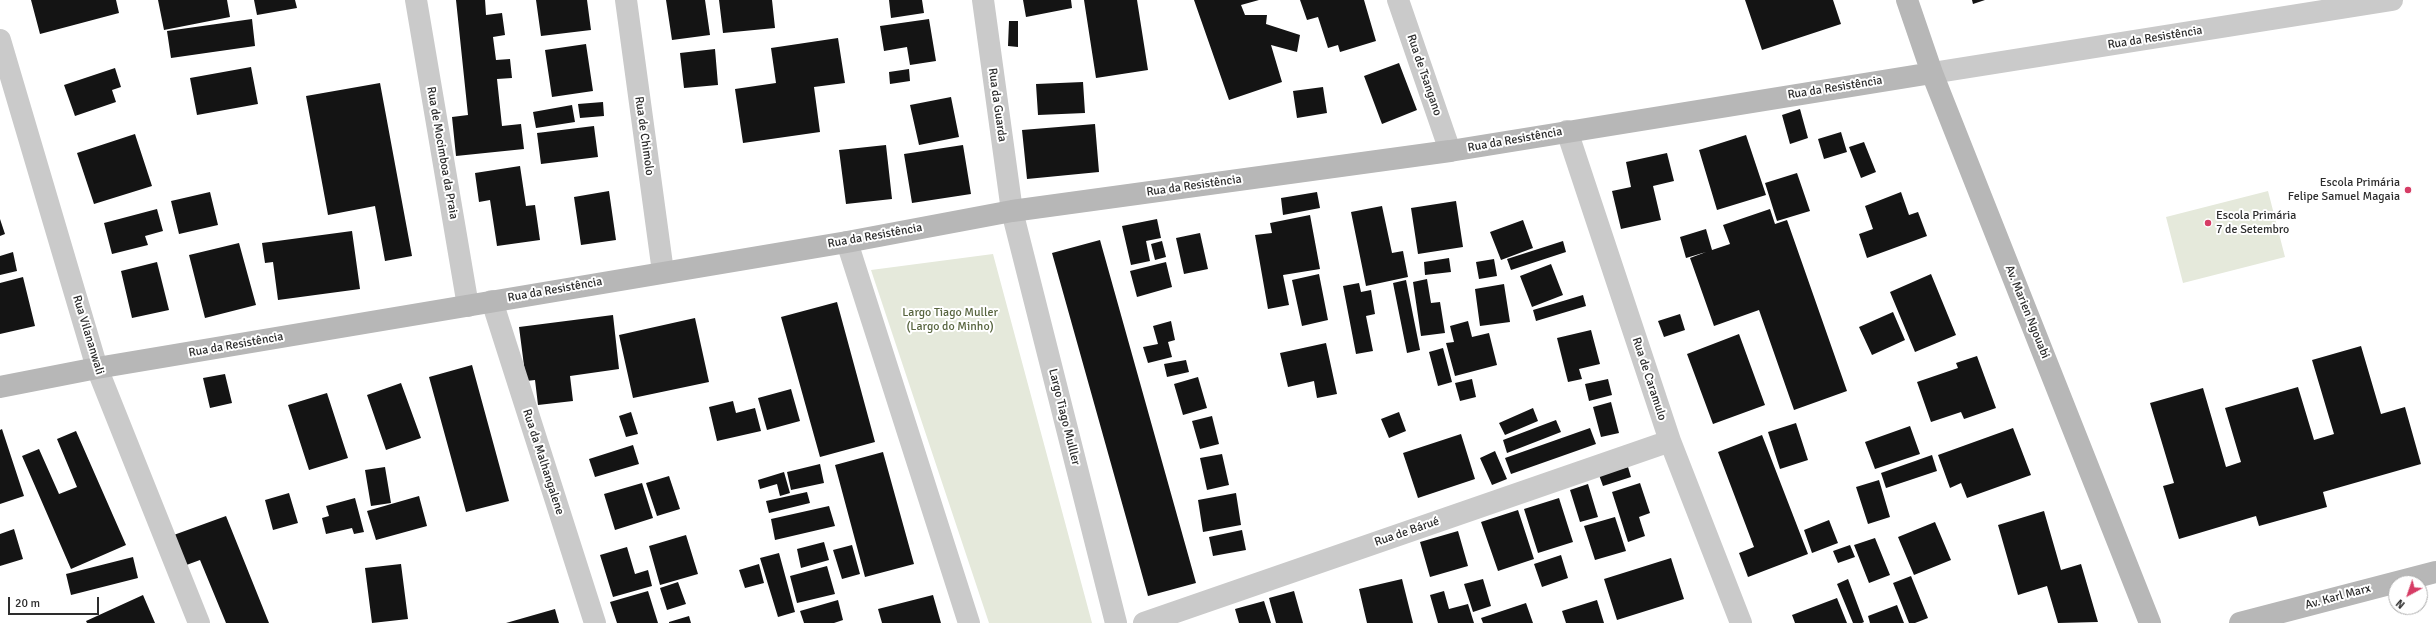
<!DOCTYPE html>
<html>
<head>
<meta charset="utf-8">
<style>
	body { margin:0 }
	#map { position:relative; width:2436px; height:623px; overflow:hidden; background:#fff; font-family:Signika,sans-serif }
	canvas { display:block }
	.north { position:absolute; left:2388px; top:575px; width:40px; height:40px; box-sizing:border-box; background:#fff; border:1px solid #ababab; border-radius:50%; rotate:220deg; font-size:11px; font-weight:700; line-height:16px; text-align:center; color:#2d2d2d }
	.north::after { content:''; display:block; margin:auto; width:14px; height:18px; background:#d63c65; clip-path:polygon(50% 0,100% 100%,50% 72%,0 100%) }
	.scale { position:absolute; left:8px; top:597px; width:91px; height:18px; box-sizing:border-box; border:2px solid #2d2d2d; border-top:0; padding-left:5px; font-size:12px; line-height:14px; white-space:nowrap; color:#2d2d2d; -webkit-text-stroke:3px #fff; paint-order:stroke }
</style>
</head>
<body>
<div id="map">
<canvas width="2436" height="623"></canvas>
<div class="north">N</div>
<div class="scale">20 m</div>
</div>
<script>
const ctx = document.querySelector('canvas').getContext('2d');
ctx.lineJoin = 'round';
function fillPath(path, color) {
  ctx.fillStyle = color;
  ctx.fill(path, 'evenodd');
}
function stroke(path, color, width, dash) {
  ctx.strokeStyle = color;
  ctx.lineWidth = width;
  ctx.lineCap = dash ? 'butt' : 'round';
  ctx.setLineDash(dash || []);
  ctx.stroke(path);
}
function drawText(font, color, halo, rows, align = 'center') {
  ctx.font = font + ' Signika,sans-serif';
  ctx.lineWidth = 4;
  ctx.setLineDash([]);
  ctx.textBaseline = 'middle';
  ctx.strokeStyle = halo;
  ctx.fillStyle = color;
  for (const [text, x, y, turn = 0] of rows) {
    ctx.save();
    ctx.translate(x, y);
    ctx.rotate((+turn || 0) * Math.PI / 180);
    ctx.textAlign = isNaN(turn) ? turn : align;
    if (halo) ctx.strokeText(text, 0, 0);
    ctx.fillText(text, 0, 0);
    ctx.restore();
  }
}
const green = new Path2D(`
	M2268,191L2285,257L2183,283L2166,217Z
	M993,254L1092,623H989L871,270Z`);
const building = new Path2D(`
	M31,0H116L119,13L40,34Z
	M158,0H227L230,17L164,30Z
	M254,0H295L297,8L257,15Z
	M456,0H485L486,15L502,13L505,35L493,37L496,60L510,59L512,78L497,79L502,126L521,124L524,149L456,156L452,117L468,115Z
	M536,0H587L591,30L541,36Z
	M666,0H705L710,35L672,40Z
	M719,0H772L775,28L723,33Z
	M889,0H922L924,13L891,18Z
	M1023,0H1071L1072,8L1026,17Z
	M1084,0H1137L1148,70L1096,78Z
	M1194,0H1259L1241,5L1245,15H1267L1266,24L1300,35L1297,52L1271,45L1282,82L1229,100Z
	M1300,0H1364L1376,41L1340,52L1338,45L1328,48L1318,17L1307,20Z
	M1745,0H1833L1841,24L1762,50Z
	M1972,0H1985L1973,4Z
	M252,19L255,46L171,58L167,31Z
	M929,19L936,61L910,65L907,47L884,51L880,26Z
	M1009,21H1018V47L1008,46Z
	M838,38L845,83L814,87L820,132L743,143L735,89L776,83L771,48Z
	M586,44L593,91L552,97L545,50Z
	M715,49L718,85L684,88L680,53Z
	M1399,63L1417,110L1382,124L1364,76Z
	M251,67L258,104L197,115L190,78Z
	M115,68L121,87L112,90L116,102L75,116L64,85Z
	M909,69L910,81L890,84L889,72Z
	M1083,82L1085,113L1038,115L1036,84Z
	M380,83L412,256L385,261L375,206L328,215L306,96Z
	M1323,87L1327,113L1297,118L1293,91Z
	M951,97L959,137L919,145L910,105Z
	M603,102L604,116L580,118L578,104Z
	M572,105L575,122L536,128L533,112Z
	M1800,109L1808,138L1790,144L1782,115Z
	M1095,124L1099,172L1027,179L1022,130Z
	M594,126L598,157L541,164L537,133Z
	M1841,132L1847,152L1824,159L1818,139Z
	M135,134L152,186L94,204L77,153Z
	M1746,135L1766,195L1717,210L1699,150Z
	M1864,142L1876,172L1861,178L1849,147Z
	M886,145L892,199L846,204L839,150Z
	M963,145L971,194L912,203L904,154Z
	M1667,153L1674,181L1653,186L1661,220L1621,229L1612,191L1631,187L1626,162Z
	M520,166L526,206L535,205L540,240L497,246L490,200L479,202L475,173Z
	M1797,173L1810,211L1777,221L1765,183Z
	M609,191L616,240L581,245L574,197Z
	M210,192L218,225L179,234L171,201Z
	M1317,192L1320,208L1283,215L1281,198Z
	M1901,192L1909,215L1918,212L1927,236L1867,258L1859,234L1873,229L1865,206Z
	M1456,201L1463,247L1418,254L1411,208Z
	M1382,206L1392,253L1403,251L1408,277L1366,286L1351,212Z
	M157,209L163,231L145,236L148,245L112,254L104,223Z
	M1770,209L1775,224L1787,220L1847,391L1794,410L1759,310L1714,326L1690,258L1706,252L1686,258L1680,237L1706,229L1712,250L1730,244L1723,225Z
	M1310,215L1320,269L1283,275L1289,305L1268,309L1255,235L1272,233L1270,223Z
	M0,219L5,234L0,236Z
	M1157,219L1161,238L1146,241L1150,261L1131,265L1122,226Z
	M1523,220L1533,248L1501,260L1490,232Z
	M352,231L360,289L278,300L273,262L265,263L262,243Z
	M1200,233L1208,269L1184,274L1176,238Z
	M1100,240L1196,583L1148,596L1052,253Z
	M1162,241L1166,257L1155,260L1151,244Z
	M1563,241L1566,252L1511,270L1507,259Z
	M239,243L256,305L205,318L189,255Z
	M13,252L17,271L0,275V256Z
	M1449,258L1451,272L1425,275L1424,262Z
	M1494,259L1497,276L1479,279L1476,262Z
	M157,262L169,310L132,318L121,271Z
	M1166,262L1172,287L1137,297L1130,271Z
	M1551,264L1563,295L1532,307L1520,276Z
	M1319,274L1328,320L1302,326L1292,280Z
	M1931,274L1956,335L1915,352L1890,292Z
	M23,277L35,326L0,334V283Z
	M1427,279L1431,303L1440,302L1445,333L1421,336L1413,282Z
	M1406,280L1420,350L1407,353L1393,283Z
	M1359,283L1361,292L1371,290L1375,314L1366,316L1373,351L1356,354L1343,286Z
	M1504,284L1510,322L1480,326L1475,289Z
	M1583,295L1586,306L1536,321L1533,310Z
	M837,302L875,442L820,457L781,317Z
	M1893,312L1905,340L1872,355L1859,327Z
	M1680,314L1685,330L1664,337L1658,321Z
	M613,315L619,369L570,376L573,401L538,405L535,380L526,381L519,327Z
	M695,318L709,382L633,398L619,335Z
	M1171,321L1175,340L1168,342L1172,357L1148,363L1143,347L1158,344L1153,326Z
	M1468,321L1472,337L1489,333L1497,365L1455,376L1446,343L1454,342L1450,326Z
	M1591,330L1600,364L1579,369L1582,379L1568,382L1557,338Z
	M1739,334L1765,405L1713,424L1687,354Z
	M1326,343L1337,394L1317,398L1314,381L1288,387L1280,353Z
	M2361,346L2381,414L2405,407L2421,464L2323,492L2327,507L2259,526L2256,516L2179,539L2163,486L2174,483L2150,403L2203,388L2226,467L2241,462L2225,408L2298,387L2314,440L2334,434L2312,360Z
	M1443,348L1452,382L1438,386L1429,352Z
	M1977,356L1996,408L1964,419L1961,412L1931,422L1917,382L1958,368L1956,363Z
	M1186,360L1189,372L1167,377L1164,364Z
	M472,365L509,501L466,512L429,377Z
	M225,374L232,403L210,408L203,378Z
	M1198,377L1207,408L1183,415L1174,384Z
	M1472,379L1476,397L1460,401L1455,383Z
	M1608,379L1612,395L1589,401L1585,384Z
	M401,383L421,438L386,450L367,395Z
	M791,389L800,421L767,430L758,398Z
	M327,393L348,458L309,470L288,405Z
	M733,401L736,413L755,408L761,431L717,441L709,407Z
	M1611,402L1619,433L1601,437L1593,407Z
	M1533,408L1538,421L1505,435L1499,423Z
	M631,412L638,434L626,437L619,416Z
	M1399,412L1406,431L1389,438L1381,419Z
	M1212,416L1219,444L1200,449L1192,421Z
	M1556,420L1561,432L1507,453L1503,440Z
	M1796,423L1808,460L1780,469L1768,432Z
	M1910,426L1920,454L1875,469L1865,442Z
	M1590,428L1596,444L1511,474L1505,458Z
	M2013,428L2031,475L1967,498L1961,483L1950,488L1938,455Z
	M2,429L24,496L0,504V430Z
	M76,431L126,545L71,569L22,456L39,449L59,494L77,487L57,439Z
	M1461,434L1475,479L1418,498L1403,453Z
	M1762,435L1808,554L1748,577L1739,553L1754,547L1718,452Z
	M633,445L639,464L595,477L589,459Z
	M1495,451L1507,479L1492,485L1480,458Z
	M883,452L914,564L865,577L835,465Z
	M1222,454L1229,485L1207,490L1200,458Z
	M1932,455L1937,471L1886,488L1881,473Z
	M820,464L824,483L791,490L787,472Z
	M385,467L391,503L371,506L365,470Z
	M1628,467L1631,477L1603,486L1599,475Z
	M784,472L790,493L780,496L777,484L760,489L758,480Z
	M669,476L680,509L657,516L646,483Z
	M1879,480L1890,517L1868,524L1856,487Z
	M642,483L653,518L615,530L604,494Z
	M1640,483L1650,513L1639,517L1645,536L1628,542L1612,492Z
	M1588,484L1598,517L1580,522L1570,490Z
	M807,492L810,503L769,513L766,501Z
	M289,493L298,523L273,530L265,500Z
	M1236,493L1241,525L1203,532L1198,500Z
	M419,496L427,526L376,540L367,511Z
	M355,498L364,532L354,534L352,528L326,534L322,518L329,516L326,506Z
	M1559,498L1573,542L1538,553L1524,509Z
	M829,506L835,526L775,540L771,519Z
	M1518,510L1534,559L1498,571L1481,522Z
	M2044,511L2061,570L2081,564L2098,622L2058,623L2047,586L2018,595L1998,525Z
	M226,516L269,623H226L200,560L181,567L171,536Z
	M1615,517L1626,551L1595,560L1584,526Z
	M1829,520L1838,543L1812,553L1804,530Z
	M1935,522L1951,560L1914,575L1898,537Z
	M14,529L23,559L0,566V534Z
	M1242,530L1246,550L1213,556L1209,537Z
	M1458,531L1468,566L1430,577L1420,542Z
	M686,535L698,574L660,585L649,546Z
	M1875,538L1890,575L1869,583L1854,545Z
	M824,542L829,560L801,568L797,549Z
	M852,545L860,574L842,579L833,550Z
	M1850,545L1855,557L1838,563L1833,551Z
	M627,547L635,574L648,570L652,586L613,597L600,555Z
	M779,553L795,612L778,617L760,558Z
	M1561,555L1568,578L1542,587L1534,564Z
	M133,557L138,578L71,595L66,574Z
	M1671,558L1684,599L1617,620L1604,579Z
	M401,564L408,619L372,623L365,568Z
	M759,564L764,583L745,588L739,570Z
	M827,566L835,594L797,603L790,576Z
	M1911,576L1928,618L1915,623H1909L1893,583Z
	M1402,579L1413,623H1367L1359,589Z
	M1483,579L1491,606L1473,612L1464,584Z
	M1848,579L1864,622L1862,623H1853L1837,584Z
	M678,582L686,604L667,610L660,588Z
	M648,591L658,623H617L610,602Z
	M1294,591L1303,623H1276L1269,598Z
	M1444,591L1449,609L1468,604L1474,623H1438L1430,595Z
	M143,595L155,623H87L86,621Z
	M933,595L941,623H882L878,609Z
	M1837,598L1847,623H1795L1792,615Z
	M838,600L843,620L834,623H804L800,611Z
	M1597,600L1604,623H1566L1562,611Z
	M1264,601L1271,623H1239L1235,609Z
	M1526,603L1533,623H1483L1481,618Z
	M1897,605L1904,623H1870L1868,616Z
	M555,609L559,623H506Z
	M689,616L691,623H669V622Z`);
const street = new Path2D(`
	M416,0L468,306
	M626,0L663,272
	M983,0L1012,211L1116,623
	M1398,0L1450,151
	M0,40L97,368L199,623
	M1932,73L2392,0
	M1567,131L1670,441L1741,623
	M847,242L969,623
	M492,301L595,623
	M1144,623L1670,441`);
const secondary = new Path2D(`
	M1907,0L1932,73L2150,623
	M0,387L97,368L847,242L1012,211L1450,151L1932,73
	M2240,623L2436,572`);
const markers = [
	[2408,190,4,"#d63c65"],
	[2208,223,4,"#d63c65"]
];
const streetNames = [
	["Rua da Resistência",2155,38,-9],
	["Rua de Tsangano",1424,75,71],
	["Rua da Resistência",1835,88,-9],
	["Rua da Guarda",997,105,82],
	["Rua de Chimolo",644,136,82],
	["Rua da Resistência",1515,140,-10],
	["Rua de Mocimboa da Praia",442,153,80],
	["Rua da Resistência",1194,186,-8],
	["Rua da Resistência",875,236,-10],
	["Rua da Resistência",555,290,-10],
	["Av. Marien Ngouabi",2027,312,68],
	["Rua Vilananwali",88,335,73],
	["Rua da Resistência",236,345,-10],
	["Rua de Caramulo",1649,379,72],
	["Largo Tiago Mulller",1064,417,76],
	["Rua da Malhangalene",543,462,72],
	["Rua de Bárué",1407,532,-19],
	["Av. Karl Marx",2338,597,-15]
];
const poiNames = [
	["Escola Primária",2400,183],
	["Felipe Samuel Magaia",2400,197],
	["Escola Primária",2216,216,"left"],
	["7 de Setembro",2216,230,"left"]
];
const parkNames = [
	["Largo Tiago Muller",950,313],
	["(Largo do Minho)",950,327]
];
fillPath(green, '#e5e9db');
fillPath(building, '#141414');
stroke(street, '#cacaca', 22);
stroke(secondary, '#b7b7b7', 22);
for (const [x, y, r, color] of markers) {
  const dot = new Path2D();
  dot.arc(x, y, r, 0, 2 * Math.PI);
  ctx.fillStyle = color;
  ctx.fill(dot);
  stroke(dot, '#fff', 1.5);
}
drawText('12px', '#2d2d2d', '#fff', streetNames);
drawText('12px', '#2d2d2d', '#fff', poiNames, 'right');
drawText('12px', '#57643e', '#fff', parkNames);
</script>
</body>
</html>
